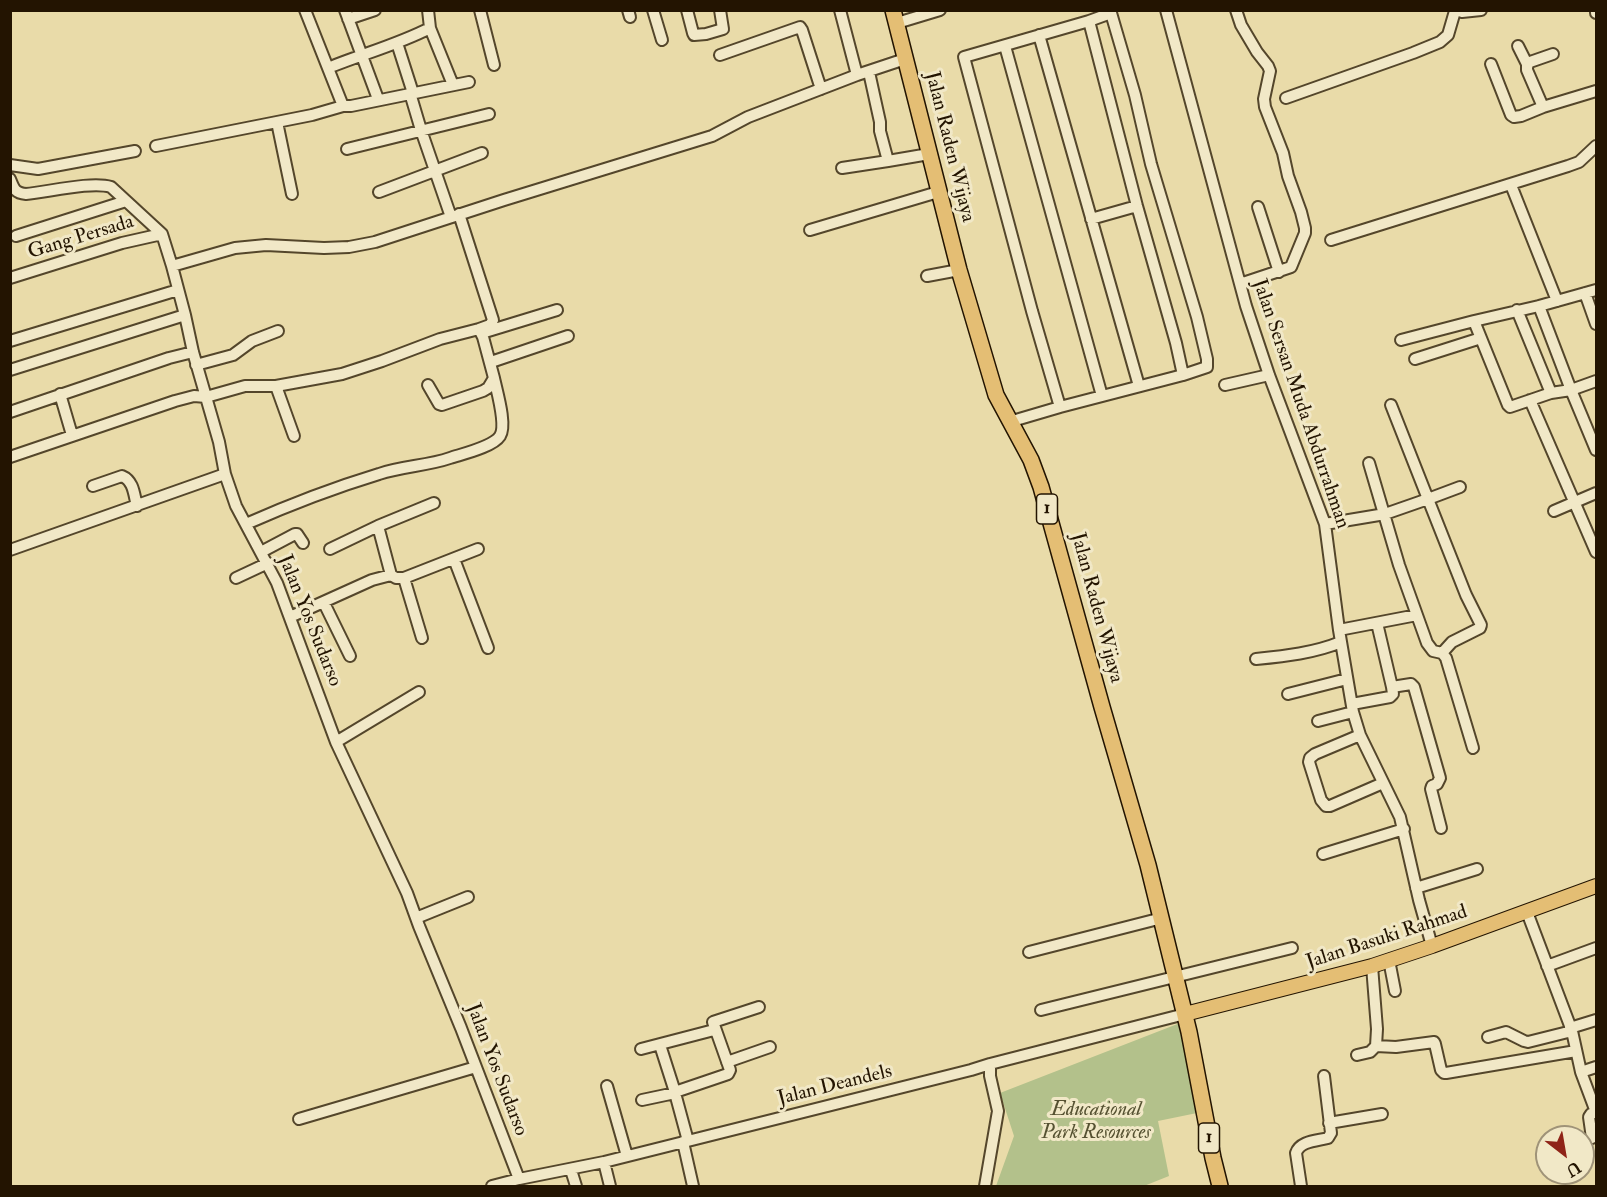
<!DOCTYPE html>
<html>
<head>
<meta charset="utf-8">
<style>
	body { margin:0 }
	#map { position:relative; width:1607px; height:1197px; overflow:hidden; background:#e9dba9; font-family:"IM FELL Double Pica",serif }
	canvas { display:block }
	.frame { position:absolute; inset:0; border:12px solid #231401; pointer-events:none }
	.north { position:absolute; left:1535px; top:1125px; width:60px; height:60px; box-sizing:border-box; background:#f1e8c7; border:2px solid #9f9378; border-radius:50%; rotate:149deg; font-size:16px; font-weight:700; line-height:24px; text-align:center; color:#231401 }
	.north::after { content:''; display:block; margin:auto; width:21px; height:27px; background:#8f2418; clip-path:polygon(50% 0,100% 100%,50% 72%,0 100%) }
</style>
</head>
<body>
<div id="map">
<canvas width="1607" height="1197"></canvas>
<div class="frame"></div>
<div class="north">U</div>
</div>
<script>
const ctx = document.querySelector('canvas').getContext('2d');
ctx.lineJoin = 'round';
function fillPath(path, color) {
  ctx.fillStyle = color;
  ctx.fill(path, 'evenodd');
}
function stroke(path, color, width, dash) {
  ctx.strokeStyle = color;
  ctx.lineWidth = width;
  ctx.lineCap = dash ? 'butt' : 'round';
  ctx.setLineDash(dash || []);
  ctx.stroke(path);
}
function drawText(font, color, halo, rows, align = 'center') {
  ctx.font = font + ' "IM FELL Double Pica",serif';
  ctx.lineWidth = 6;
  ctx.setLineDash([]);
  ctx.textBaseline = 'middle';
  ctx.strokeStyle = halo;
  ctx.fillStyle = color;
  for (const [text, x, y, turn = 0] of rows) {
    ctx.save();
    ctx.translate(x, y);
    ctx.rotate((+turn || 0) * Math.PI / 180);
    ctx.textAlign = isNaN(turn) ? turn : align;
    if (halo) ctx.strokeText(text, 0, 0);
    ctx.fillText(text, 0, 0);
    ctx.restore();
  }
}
const green = new Path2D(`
	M1180,1023L1197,1113L1158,1121L1169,1176L1144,1186H996L1014,1136L1000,1093Z`);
const minor = new Path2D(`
	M305,10L343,106H351L469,82
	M345,10L378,99
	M480,10L494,65
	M628,10L630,17
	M653,10L662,40
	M687,10L693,33L694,35L706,34L723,29L720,10
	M840,10L857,75
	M1166,10L1246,306L1269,375L1325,524L1339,630L1353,712L1360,735L1400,817L1419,900L1432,946
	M1236,10L1241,25L1257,52L1268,66L1270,71L1264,99L1265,107L1283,153L1288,176L1301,212L1305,228V233L1291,267L1240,284
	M1455,10L1462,12L1481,10
	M1596,10V13
	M1111,13L1135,95L1151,164L1197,317L1207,359V367L1183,375
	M348,19L375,10
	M1089,21L1111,13L1110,10
	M897,23L940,10
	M430,28L453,85
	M1039,35L1139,386
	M397,43L413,93
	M1005,46L1102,396
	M1518,46L1527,64
	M720,55L800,27L802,30L821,89
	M1491,64L1511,115L1514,117L1521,116L1543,107L1596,91
	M328,68C362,54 397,45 430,28L428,10
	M869,72L880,122V131L888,161L929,154
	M410,93L421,130L451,217
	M1286,98L1413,53L1440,42L1448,35L1455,11
	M1543,107L1527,70V66L1530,62L1553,54
	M277,122L292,194
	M156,146L312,115L343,106
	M347,149L489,114
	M10,165L38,169L135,151
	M842,168L888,161
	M10,179C14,189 15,193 26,194C48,192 92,181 111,187L162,234L172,266L185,315L193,352L219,442L225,474L236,506L277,583L336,742L407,893L419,926L461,1028L519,1179
	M1511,185L1557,301
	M379,192L482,153
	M1258,207L1279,272
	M1091,219L1137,206
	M810,230L938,192
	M16,236L126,201
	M1331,240L1568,166L1579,162L1596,146
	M172,266L235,248L266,245L324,248L349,247L375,242L504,200L712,136L748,117L857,75L905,59
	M927,276L959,270
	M10,278L122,243L162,234
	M1596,290L1539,306L1474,321L1508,405L1510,407L1551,393L1571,390L1596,381
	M1585,293L1596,324
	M1539,306L1571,390L1596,450
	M1517,310L1551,393
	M485,332L557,310
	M1401,340L1474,321
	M10,341L178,290
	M1415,359L1481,338
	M491,362L568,336
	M196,365L233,355L252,341L278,331
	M10,370L185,315
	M428,385L439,404L442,405L483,391L488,388L494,378L483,337L479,329L490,325L493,320L459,214
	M1225,385L1269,375
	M276,386L294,436
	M60,394L72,435
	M1530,400L1596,552
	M1391,405L1428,499L1460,487
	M10,412L169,358L193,352
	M1009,422L1060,407L1183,375L1176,343L1137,206L1089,21L964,57L1032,311L1060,407
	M10,457L175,401L194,396L206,397L245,386H276L342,374L382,361L440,339L479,329
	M1369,463L1399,565L1427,643L1433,651L1442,653L1446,658L1473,748
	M93,486L122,476C134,481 134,495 137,506
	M1554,511L1596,493
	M246,524C289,505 333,488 379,474C402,466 427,466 450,458C462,454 493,447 500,436C507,425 497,392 494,378
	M1325,524L1385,514L1428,499L1466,595L1481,625L1480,628L1452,642L1442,653
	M378,526L434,503
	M330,549L378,526L391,575
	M10,550L225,474
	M261,552L295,534H297L303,543
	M454,559L488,648
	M236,578L268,563
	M404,578L422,638
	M324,603L350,656
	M290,617L372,580L391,575L396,578H404L478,549
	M1377,623L1392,687
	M1339,630L1417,615
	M1256,659C1286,656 1314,653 1341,642
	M1288,694L1347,679
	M1352,704L1390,697L1393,694L1392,687L1411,684L1414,687L1440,778L1437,784L1432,786L1431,789L1441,828
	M1318,721L1353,712
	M1360,735L1315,754L1310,758L1309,762L1321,800L1326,806H1330L1383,783
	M336,742L419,692
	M1323,854L1404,829
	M1416,888L1477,869
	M1527,912L1572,1031L1581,1072L1596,1112
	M416,918L468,897
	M1029,952L1162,918
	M1389,960L1395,991
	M1547,966L1596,948
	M1041,1010L1292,948
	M1570,1028L1596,1020
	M1488,1037L1506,1032L1524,1041L1528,1042L1572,1031
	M660,1045L675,1092
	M1376,1046L1396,1047L1434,1042L1435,1044L1441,1070L1444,1073H1446L1576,1051
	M641,1049L714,1030
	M1357,1055L1370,1052L1376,1046L1377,1029L1372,966
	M727,1062L770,1047
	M1581,1072L1596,1067
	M607,1086L627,1156
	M675,1093L688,1141
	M642,1100L675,1093V1092L728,1074L730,1070L713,1022L759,1007
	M299,1119L476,1067
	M1329,1123L1382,1114
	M1592,1138L1589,1117L1591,1114L1596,1112
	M683,1142L693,1186
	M604,1162L610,1186
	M571,1170L576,1186
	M492,1186L519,1179L604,1162L971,1070L990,1064L1185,1014
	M985,1186L998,1111L990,1076V1064
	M1301,1186L1296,1153C1300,1141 1316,1141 1328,1138L1331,1133L1324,1076`);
const major = new Path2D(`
	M1185,1014L1372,966L1432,946L1596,886`);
const highway = new Path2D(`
	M893,10L959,270L996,395L1031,460L1041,487L1102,707L1148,865L1189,1032L1213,1158L1220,1186`);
const shields = [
	[1047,509,21],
	[1209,1138,21]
];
const shieldNames = [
	["1",1047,509],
	["1",1209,1138]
];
const streetNames = [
	["Jalan Raden Wijaya",949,147,76],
	["Gang Persada",81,238,-17],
	["Jalan Sersan Muda Abdurrahman",1300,404,71],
	["Jalan Raden Wijaya",1096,608,75],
	["Jalan Yos Sudarso",309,621,68],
	["Jalan Basuki Rahmad",1387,938,-18],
	["Jalan Yos Sudarso",496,1070,69],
	["Jalan Deandels",835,1086,-14]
];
const parkNames = [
	["Educational",1096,1111],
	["Park Resources",1096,1134]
];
fillPath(green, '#b3c18b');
stroke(minor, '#54462b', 14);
stroke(major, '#231401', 16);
stroke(highway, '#231401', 18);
stroke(minor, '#f1e8c7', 10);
stroke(major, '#e4be74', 14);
stroke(highway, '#e4be74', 15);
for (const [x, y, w] of shields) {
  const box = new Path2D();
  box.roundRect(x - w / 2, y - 15, w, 30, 4.5);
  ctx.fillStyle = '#f1e8c7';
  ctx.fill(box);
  stroke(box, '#231401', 1.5);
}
drawText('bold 18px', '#231401', null, shieldNames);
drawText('20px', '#231401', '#f1e8c7', streetNames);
drawText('italic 20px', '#555131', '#f1e8c7', parkNames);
</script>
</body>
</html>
